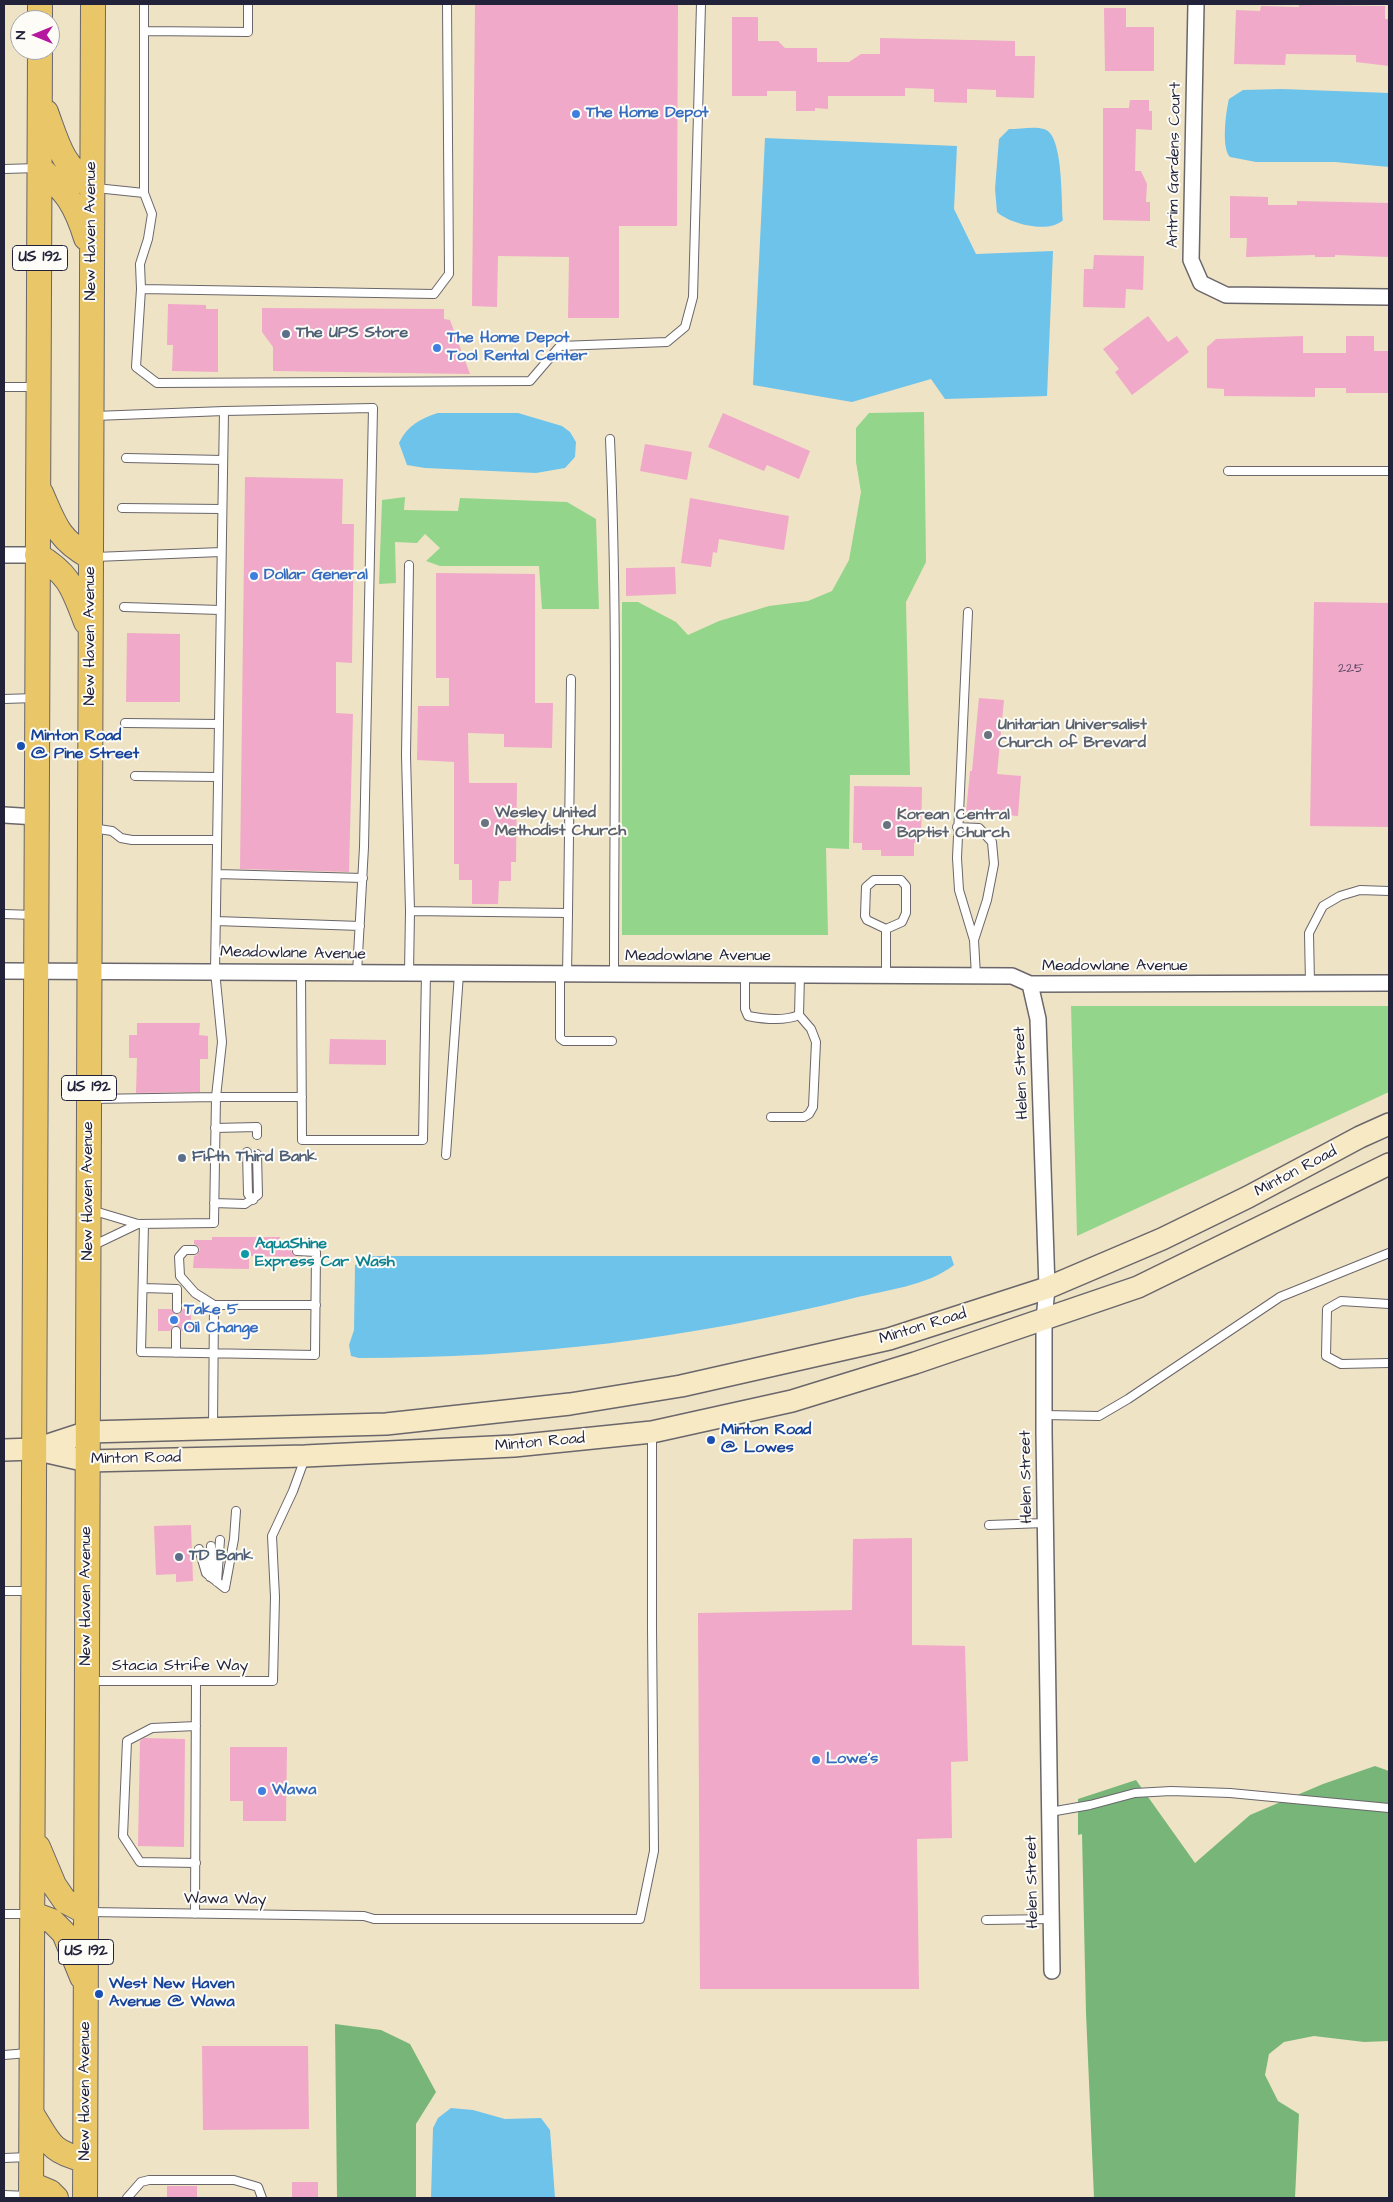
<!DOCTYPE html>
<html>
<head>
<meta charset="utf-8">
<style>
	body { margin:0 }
	#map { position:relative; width:1393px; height:2202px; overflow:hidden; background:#efe3c5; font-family:"Architects Daughter",sans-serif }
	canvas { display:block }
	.frame { position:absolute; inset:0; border:5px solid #22223b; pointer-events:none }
	.north { position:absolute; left:10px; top:10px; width:50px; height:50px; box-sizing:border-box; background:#fdfcf7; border:1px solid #a5a5ac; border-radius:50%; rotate:270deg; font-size:14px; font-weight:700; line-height:20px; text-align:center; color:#22223b }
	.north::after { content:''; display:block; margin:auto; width:18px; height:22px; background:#b5179e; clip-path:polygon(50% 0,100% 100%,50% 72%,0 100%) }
</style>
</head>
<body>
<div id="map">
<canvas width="1393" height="2202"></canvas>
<div class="frame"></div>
<div class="north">N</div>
</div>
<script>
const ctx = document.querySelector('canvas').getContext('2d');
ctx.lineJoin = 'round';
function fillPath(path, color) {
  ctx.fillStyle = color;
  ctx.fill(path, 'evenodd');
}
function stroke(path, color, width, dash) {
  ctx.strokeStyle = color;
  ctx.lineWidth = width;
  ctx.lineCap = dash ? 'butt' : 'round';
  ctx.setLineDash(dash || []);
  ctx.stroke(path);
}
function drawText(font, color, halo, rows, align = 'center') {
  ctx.font = font + ' "Architects Daughter",sans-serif';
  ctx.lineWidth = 4;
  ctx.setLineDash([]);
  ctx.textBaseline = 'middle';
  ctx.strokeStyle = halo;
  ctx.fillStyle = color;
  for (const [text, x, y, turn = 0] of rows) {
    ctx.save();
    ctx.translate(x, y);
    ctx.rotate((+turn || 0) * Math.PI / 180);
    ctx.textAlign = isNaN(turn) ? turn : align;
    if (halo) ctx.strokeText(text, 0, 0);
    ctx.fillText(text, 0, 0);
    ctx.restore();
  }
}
const green = new Path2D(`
	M924,412L926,562L906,602L910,775H850L849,849L826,848L828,935H622V602H638L676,622L688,635L719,621L769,606L808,601L832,591L849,560L861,492L856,462V428L869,413Z
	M405,497L404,510L458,511L460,498L567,502L596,519L599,609H542L539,566H440L426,561L440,548L425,534L417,543L395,542L396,583L379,584L382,500Z
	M1071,1006H1389V1092L1077,1236Z`);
const forest = new Path2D(`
	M1375,1766L1389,1771V2041L1364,2042L1314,2036L1284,2042L1269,2054L1265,2075L1278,2101L1299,2114L1295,2198H1094L1086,2013L1082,1834L1078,1835V1799L1136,1780L1195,1863L1250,1815L1323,1784Z
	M335,2024L381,2030L410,2044L436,2092L416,2124V2198H337Z`);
const water = new Path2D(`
	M1282,89L1389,93V167L1335,162H1256L1230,157C1221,148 1226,111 1229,99L1243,90Z
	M1009,129C1020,129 1034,126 1044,129C1064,134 1061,203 1063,220C1049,234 1010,224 997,212L995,189L999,139Z
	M765,138L957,146L954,209L976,254L1053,251L1047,396L945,399L931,379L852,402L753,385Z
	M438,413H518L562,426L570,432L576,442L575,457L565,468L536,473L425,468L407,465L399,443C407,426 421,418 438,413Z
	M372,1256H951L954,1265C927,1286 886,1290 854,1298C689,1339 528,1358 359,1358L351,1356L349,1345L354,1330L355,1265Z
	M451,2108L473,2110L505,2119L541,2118L550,2130L555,2198H431L433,2128L438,2118Z`);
const building = new Path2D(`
	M475,4H678L677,226H619V318H568L569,257L498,256L497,307L472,306Z
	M1299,5L1385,6V19H1389V66L1356,62V55L1286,54L1285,65L1234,64L1236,10L1260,11L1261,6L1299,7Z
	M1104,8H1126V27H1154V71H1105Z
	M732,17H758V41H778L785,48H817V62H849L861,54H880V38L1015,41V56H1035L1034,98L996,97V90L967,89V103L934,102V89L905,88V96H828V109L815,108V111H796V91H767V96H732Z
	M1130,100H1149V111H1152V130L1136,129L1135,171H1141L1147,184L1146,202H1150V221L1103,220V108H1129Z
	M1230,196L1268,197V205H1297V201L1389,203V257L1335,255V257H1315V255L1246,257L1247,238H1230Z
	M1094,255L1144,256L1143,290L1126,289L1125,308L1083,307L1084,269H1093Z
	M168,304L206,305V309H218V372L172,371L173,345H167Z
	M262,308L444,309V319L450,320L470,374L273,371V347L262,332Z
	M1148,316L1168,342L1177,336L1189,352L1132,395L1115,372L1119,369L1103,349Z
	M1303,336V353H1346V336H1374V351H1389V393H1346V388H1315V397L1224,396V389L1207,388V347L1216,339Z
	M723,413L810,451L799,479L767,465L764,471L708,447Z
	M645,444L692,452L687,480L640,471Z
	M245,477L343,479L342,524H354L352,663L336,662V713L353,714L349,872L240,869Z
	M690,498L789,516L784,550L719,539L717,553L713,552L711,567L681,563Z
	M675,567L676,594L626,596V568Z
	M436,573L535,574V703H553L552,748L504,747V734L468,733L469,783H517L516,862H511V881H499L498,904H472V880H459V864H454V762L417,760L418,706H449V678H436Z
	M1314,602L1389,603V827L1310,826Z
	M127,633L180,634V702H126Z
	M979,698L1004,700L997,774L1021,776L1018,816L966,812L970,771H972Z
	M854,786L922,787L921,843H914V856H881V850H862V843H853Z
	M137,1023H200L199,1035L208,1036V1059H200V1092L136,1093L137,1058H129V1035H137Z
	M330,1039L386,1040V1065L329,1064Z
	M212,1237H280V1242H297V1245L293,1248L291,1251L294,1255L297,1257L249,1256V1269L193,1268L194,1256L197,1255L200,1250L199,1247L194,1244V1240H212Z
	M158,1309H171L177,1315L180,1314L183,1309H191V1331H182L176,1325L173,1326L170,1331H158Z
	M191,1525L193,1581L176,1582V1574L156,1575L154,1526Z
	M912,1538V1645L965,1646L968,1761L951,1762L952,1838L917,1839L919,1989H700L698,1613L852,1610L853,1539Z
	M144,1738L185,1739L184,1847L138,1846L140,1741Z
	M230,1747H287L286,1821H243V1801H230Z
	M202,2046H308L309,2129L203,2130Z
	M292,2182H318V2198H292Z
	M167,2186H197V2198H167Z`);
const service = new Path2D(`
	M145,31L248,32V4
	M4,169L38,168
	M96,188L144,193L152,214L148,239L140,264L141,289L136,367L157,383L530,381L560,346L667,342L685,327L693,297L701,4
	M144,193V4
	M141,289L434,294L449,274L447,4
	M4,387H37
	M224,411L215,971L222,1042L216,1097H302
	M95,416L224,411L373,408L364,847L357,973
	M610,439C618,618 614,796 614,975
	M126,458L223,460
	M1228,471H1389
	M122,508L222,509
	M95,557L221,552
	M409,565L406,755L410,911
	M124,607L220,610
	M968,612L957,858L959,890L974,940
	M4,699L35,698
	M125,723L219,724
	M135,776L218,777
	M957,827L979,828L992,842L994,864L987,900L974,940L976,976
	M92,828L112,831L121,838L132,840H217
	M217,874L363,878
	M568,913L571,679
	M4,914L34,915
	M216,921L360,926
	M886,929L867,920L865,916L866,887L874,880H901L906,886V913L902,922L886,929V976
	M301,972L302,1140H423L426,973
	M409,973L410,911L568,913L567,975
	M560,975V1038L564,1041H612
	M745,975V1009L748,1016C763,1019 785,1021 799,1015L800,975
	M1310,984L1309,933L1323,906L1340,896L1360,890L1389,891
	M771,1117H804L809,1114L813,1107L816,1042L811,1029L799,1015
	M215,1128L257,1127V1135
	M247,1152L248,1194L253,1200
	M446,1155L459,974
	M214,1203L245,1204L258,1195L257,1154
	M91,1210L138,1224L214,1223L216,1097L91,1099
	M144,1224L141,1352L315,1355L316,1252L297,1251
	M92,1246L138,1224
	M194,1250H185L179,1257L180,1276L195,1293L214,1305H316
	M143,1288L177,1289V1309
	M1389,1304L1341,1301L1327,1309L1326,1356L1341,1364L1389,1363
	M176,1353V1331
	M1044,1415L1099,1416L1128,1399L1280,1297L1389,1253
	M213,1428L214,1305
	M989,1525L1045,1523
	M199,1549L206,1573L225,1588L234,1539L236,1511
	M210,1577L211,1546
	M217,1582L220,1540
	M4,1591H32
	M89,1681H273L275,1597L272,1536L293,1491L305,1458
	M1050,1812L1090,1805L1135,1793L1171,1791L1230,1793L1389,1808
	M196,1863L140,1862L123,1836L127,1741L152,1728L196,1726
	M88,1912L364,1916L374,1919H640L654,1851L652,1628V1432
	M4,1914H29
	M195,1914L196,1681
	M986,1920L1051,1919
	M4,2055L28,2053
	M4,2158L29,2157
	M4,2195L29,2196
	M127,2198L141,2182L149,2180H234L258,2187L262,2198`);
const minor = new Path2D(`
	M1196,4L1191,260L1201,283L1226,295L1389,297
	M4,555H37
	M4,815L37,817
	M4,971L1012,976L1030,984L1389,983
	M1030,984L1038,1019L1047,1288L1044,1320V1433L1052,1971`);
const secondary = new Path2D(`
	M36,1449L88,1432L386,1424L570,1404L681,1386L889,1339L1047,1288L1162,1239L1248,1197L1360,1137L1389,1124
	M4,1450L34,1449L87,1461L305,1456L514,1446L652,1432L792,1401L915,1363L1138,1287L1389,1164`);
const primary = new Path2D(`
	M40,4V20
	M46,112C59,148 61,162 92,188
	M40,168C67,193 75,203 86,238
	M41,493C55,525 58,539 90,557
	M37,555C70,574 73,589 86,622
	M38,1847L54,1885L65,1901L86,1912
	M33,1914L52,1921L64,1933L82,1977
	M32,2114C50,2143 50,2152 85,2160
	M31,2184L50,2192L56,2198
	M31,2198L40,50
	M85,2198L93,4`);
const markers = [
	[576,114,5,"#3f7fe0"],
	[286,334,5,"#5c6f8a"],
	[437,348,5,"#3f7fe0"],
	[254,576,5,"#3f7fe0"],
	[988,735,5,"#6b7280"],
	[21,746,5,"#1a4fb4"],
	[485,823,5,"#6b7280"],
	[887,825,5,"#6b7280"],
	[182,1158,5,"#5c6f8a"],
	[245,1254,5,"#0f9aa8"],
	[174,1320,5,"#3f7fe0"],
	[711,1440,5,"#1a4fb4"],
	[179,1557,5,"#5c6f8a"],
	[816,1760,5,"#3f7fe0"],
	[262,1791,5,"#3f7fe0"],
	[99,1994,5,"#1a4fb4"]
];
const numberNames = [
	["225",1351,669]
];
const shields = [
	[40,258,55],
	[89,1088,55],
	[86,1952,55]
];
const shieldNames = [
	["US 192",40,258],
	["US 192",89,1088],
	["US 192",86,1952]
];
const shopNames = [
	["The Home Depot",586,114],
	["The Home Depot",447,339],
	["Tool Rental Center",447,357],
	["Dollar General",264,576],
	["Take 5",184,1311],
	["Oil Change",184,1329],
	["Lowe's",826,1760],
	["Wawa",272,1791]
];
const streetNames = [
	["Antrim Gardens Court",1175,165,-89],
	["New Haven Avenue",92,231,-90],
	["New Haven Avenue",91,636,-90],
	["Meadowlane Avenue",293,954,1],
	["Meadowlane Avenue",698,957],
	["Meadowlane Avenue",1115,967],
	["Helen Street",1022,1073,-92],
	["Minton Road",1296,1172,-28],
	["New Haven Avenue",89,1191,-90],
	["Minton Road",923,1327,-17],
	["Minton Road",540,1443,-5],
	["Minton Road",136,1459,-1],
	["Helen Street",1027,1477,-91],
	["New Haven Avenue",87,1596,-90],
	["Stacia Strife Way",180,1667],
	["Helen Street",1033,1882,-91],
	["Wawa Way",225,1900,1],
	["New Haven Avenue",86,2091,-90]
];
const serviceNames = [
	["The UPS Store",296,334],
	["Fifth Third Bank",192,1158],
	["TD Bank",189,1557]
];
const worshipNames = [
	["Unitarian Universalist",998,726],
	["Church of Brevard",998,744],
	["Wesley United",495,814],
	["Methodist Church",495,832],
	["Korean Central",897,816],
	["Baptist Church",897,834]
];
const transitNames = [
	["Minton Road",31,737],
	["@ Pine Street",31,755],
	["Minton Road",721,1431],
	["@ Lowes",721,1449],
	["West New Haven",109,1985],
	["Avenue @ Wawa",109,2003]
];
const cultureNames = [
	["AquaShine",255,1245],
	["Express Car Wash",255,1263]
];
fillPath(green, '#94d58c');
fillPath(forest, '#77b678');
fillPath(water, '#6ec3eb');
fillPath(building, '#f0a9c8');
stroke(service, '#6a666b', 10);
stroke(minor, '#6a666b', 18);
stroke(secondary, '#6a666b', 24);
stroke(primary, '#6a666b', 26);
stroke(service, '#fff', 8);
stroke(minor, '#fff', 15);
stroke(secondary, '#f6e9c3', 21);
stroke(primary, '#e9c769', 24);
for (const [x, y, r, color] of markers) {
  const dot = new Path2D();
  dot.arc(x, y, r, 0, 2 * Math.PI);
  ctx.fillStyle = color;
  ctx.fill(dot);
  stroke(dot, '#fdfcf7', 2);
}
drawText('14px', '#56445e', null, numberNames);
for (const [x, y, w] of shields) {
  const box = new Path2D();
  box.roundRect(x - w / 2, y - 12.5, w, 25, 4);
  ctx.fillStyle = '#fdfcf7';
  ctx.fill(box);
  stroke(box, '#22223b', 1);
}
drawText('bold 15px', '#22223b', null, shieldNames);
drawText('bold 16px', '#366cbe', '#fdfcf7', shopNames, 'left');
drawText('16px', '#22223b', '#fdfcf7', streetNames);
drawText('bold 16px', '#4e5e75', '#fdfcf7', serviceNames, 'left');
drawText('bold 16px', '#5b616d', '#fdfcf7', worshipNames, 'left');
drawText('bold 16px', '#164399', '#fdfcf7', transitNames, 'left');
drawText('bold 16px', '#0d838f', '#fdfcf7', cultureNames, 'left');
</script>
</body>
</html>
